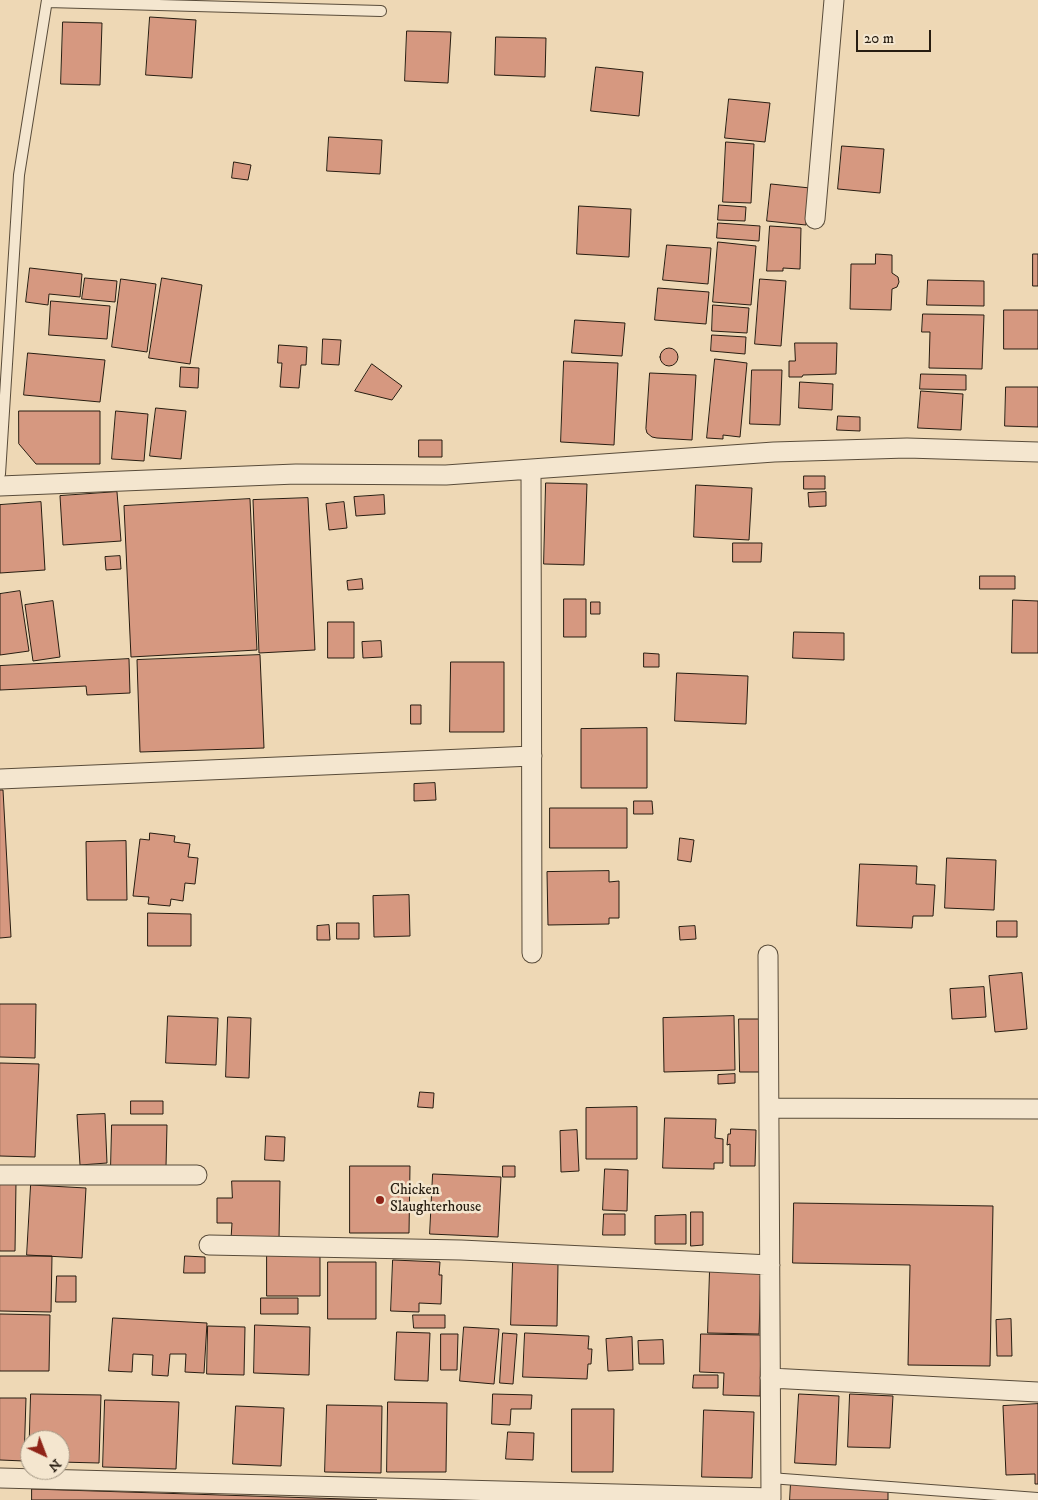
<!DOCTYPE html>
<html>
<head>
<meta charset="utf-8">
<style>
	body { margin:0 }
	#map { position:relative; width:1038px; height:1500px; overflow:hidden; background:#eed8b5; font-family:"IM FELL DW Pica",serif }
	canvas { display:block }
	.north { position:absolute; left:20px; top:1430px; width:50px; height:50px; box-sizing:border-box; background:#f4e6cf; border:1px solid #a29683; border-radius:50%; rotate:137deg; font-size:14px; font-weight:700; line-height:20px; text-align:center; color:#271d11 }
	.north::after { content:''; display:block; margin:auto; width:18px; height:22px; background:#8f2418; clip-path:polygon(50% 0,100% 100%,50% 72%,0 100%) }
	.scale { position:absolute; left:856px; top:30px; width:75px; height:22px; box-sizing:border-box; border:2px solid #271d11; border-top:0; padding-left:6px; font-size:15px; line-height:18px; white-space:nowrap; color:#271d11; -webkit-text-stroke:4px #f4e6cf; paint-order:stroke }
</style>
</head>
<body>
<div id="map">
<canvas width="1038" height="1500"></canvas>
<div class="north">N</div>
<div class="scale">20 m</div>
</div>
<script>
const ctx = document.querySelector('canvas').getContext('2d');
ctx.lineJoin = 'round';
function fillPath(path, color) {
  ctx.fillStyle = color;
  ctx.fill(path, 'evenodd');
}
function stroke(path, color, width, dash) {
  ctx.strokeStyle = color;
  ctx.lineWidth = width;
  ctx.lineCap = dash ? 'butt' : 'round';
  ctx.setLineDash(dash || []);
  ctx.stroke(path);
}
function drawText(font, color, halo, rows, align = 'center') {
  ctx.font = font + ' "IM FELL DW Pica",serif';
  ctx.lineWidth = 5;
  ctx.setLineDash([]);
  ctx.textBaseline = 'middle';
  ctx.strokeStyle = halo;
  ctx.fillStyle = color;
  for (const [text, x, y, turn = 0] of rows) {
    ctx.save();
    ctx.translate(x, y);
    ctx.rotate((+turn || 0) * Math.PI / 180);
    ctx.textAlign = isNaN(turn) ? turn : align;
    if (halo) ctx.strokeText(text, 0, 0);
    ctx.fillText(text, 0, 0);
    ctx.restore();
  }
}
const building = new Path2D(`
	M150,17L196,20L192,78L146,75Z
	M63,22L102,23L100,85L61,84Z
	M407,31L451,32L448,83L405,81Z
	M496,37L546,38L545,77L495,75Z
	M596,67L643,72L639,116L591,111Z
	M729,99L770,103L765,142L725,138Z
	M329,137L382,140L380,174L327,171Z
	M726,142L754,144L751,203L723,202Z
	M842,146L884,149L880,193L838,189Z
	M234,162L251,165L248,180L232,178Z
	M771,184L810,188L806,225L767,221Z
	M719,205L746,207L745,221L718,220Z
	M579,206L631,209L629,257L577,254Z
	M718,223L760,226L759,241L717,238Z
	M770,226L801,228L800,269L783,268V271H767Z
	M718,242L756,246L751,305L713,302Z
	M667,245L711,248L708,284L663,280Z
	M876,254L892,255V273L898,277L899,282L897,287L892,289L891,310L850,309L851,264H875Z
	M1033,254H1038V286H1033Z
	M30,268L82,274L80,297L49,294L48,305L26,302Z
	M85,278L117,281L115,302L82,299Z
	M162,278L202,285L190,364L149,358Z
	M121,279L156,284L147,352L112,347Z
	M760,279L786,281L781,346L755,344Z
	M928,280L984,281V306L927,305Z
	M658,288L709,292L706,324L655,320Z
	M51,301L110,306L107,339L49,335Z
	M713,305L749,308L747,333L712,331Z
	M1004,310H1038V349H1004Z
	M923,314L984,315L982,369L929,368L930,332H922Z
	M575,320L625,323L622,356L572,353Z
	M712,335L746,337L745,354L711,351Z
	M323,339L341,340L339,365L322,364Z
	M795,343H837L836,374L803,375L802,377H789V361H795Z
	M279,345L307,347L306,365H301L299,388L280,387L282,363H278Z
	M660 357a9 9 0 1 1 18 0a9 9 0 1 1-18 0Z
	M28,353L105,360L100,402L24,395Z
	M715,359L747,363L740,437L723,435V439L707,438Z
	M564,361L618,363L614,445L561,442Z
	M372,364L402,386L392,400L355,391Z
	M181,367L199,368L198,388L180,387Z
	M752,370H782L780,425L750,424Z
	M650,373L696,375L692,440L657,438L652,437L647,433L646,429Z
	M921,374L966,375V390L920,389Z
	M800,382L833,384L832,410L799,408Z
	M1006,387H1038V427L1005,426Z
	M921,391L963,394L961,430L918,428Z
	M156,408L186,411L181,459L150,456Z
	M19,411H100V464H36L19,444Z
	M116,411L148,414L144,461L112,459Z
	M838,416L860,417V431L837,430Z
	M419,440H442V457H419Z
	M804,476H825V489H804Z
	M546,483L587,484L584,565L544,564Z
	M696,485L752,488L749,540L694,537Z
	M117,492L121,541L63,545L60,496Z
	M826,492V506L809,507L808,493Z
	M384,495L385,514L356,516L354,497Z
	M308,498L315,650L259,653L253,500Z
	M250,499L257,650L131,657L124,506Z
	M41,502L45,570L0,573V505Z
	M344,502L347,528L329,530L326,504Z
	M733,543H762L761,562H733Z
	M120,556L121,569L106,570L105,557Z
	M980,576H1015V589H980Z
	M362,579L363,589L348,590L347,581Z
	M20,591L29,651L0,655V594Z
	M564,599H586V637H564Z
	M1013,600L1038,601V653H1012Z
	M53,601L60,657L33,661L25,605Z
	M591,602H600V614H591Z
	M328,622H354V658H328Z
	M794,632L844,633V660L793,658Z
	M381,641L382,657L363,658L362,642Z
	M644,653L659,654V667H644Z
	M260,655L264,748L140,752L137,660Z
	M129,659L130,693L87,695L86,686L0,690V666Z
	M451,662H504V732H450Z
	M677,673L748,676L746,724L675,721Z
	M411,705H421V724H411Z
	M647,728V788H581V729Z
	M435,783L436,800L414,801V784Z
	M0,790H3L11,937L0,938Z
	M634,801H652L653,814H634Z
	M550,808H627V848H550Z
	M150,833L175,836L174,842L190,844L188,857L198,858L195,884L185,883L183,901L171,899L170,906L148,904L149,897L133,896L140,839L149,840Z
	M680,838L694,840L691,862L678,860Z
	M126,841L127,900H87L86,842Z
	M947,858L996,860L994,910L945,908Z
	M860,864L917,866L916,884L935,885L933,916H913L912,928L857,926Z
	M609,871V882L619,881V918H609V924L548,925L547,872Z
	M409,895L410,936L374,937L373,896Z
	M148,913L191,914V946H148Z
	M997,921H1017V937H997Z
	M337,923H359V939H337Z
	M329,925L330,940H317V926Z
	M695,926L696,939L680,940L679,927Z
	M1022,973L1027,1029L995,1032L989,976Z
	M984,987L986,1017L952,1019L950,989Z
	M0,1004H36L35,1058L0,1057Z
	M168,1016L218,1018L216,1065L166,1063Z
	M734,1016L735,1070L664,1072L663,1018Z
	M228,1017L251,1018L249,1078L226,1077Z
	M739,1019H762L763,1072H740Z
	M0,1063L39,1064L35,1157L0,1156Z
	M735,1074V1083L718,1084V1075Z
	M420,1092L434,1093L433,1108L418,1107Z
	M131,1101H163V1114H131Z
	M637,1107V1159H586V1108Z
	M105,1114L107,1163L80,1165L77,1115Z
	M665,1118L716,1119L715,1138L723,1139V1163H714V1169L663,1168Z
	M112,1125H167L166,1166H111Z
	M731,1129L756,1130L755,1166H730V1144L727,1145L728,1134H730Z
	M577,1130L579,1171L561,1172L560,1131Z
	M266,1136L285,1137L284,1161L265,1160Z
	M350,1166H410L409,1233H350Z
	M503,1166H515V1177H503Z
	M605,1169L628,1170L627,1211L603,1210Z
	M433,1174L501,1177L498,1237L430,1234Z
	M0,1181L16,1182L15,1251H0Z
	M232,1181H280L279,1239H231L232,1223H217V1198H232Z
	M31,1185L86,1188L82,1258L27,1255Z
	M794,1203L993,1206L990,1366L908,1365L910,1265L793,1263Z
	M691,1212H703V1245L691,1246Z
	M604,1214H625V1235H603Z
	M686,1215V1244H655V1216Z
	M267,1252H320V1296H267Z
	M0,1256H52L51,1312L0,1311Z
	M185,1256L205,1257V1273H184Z
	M393,1260L440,1262L439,1275H442L441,1304L419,1303V1312L391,1311Z
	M328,1262H376V1319H328Z
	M513,1262L558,1263L557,1326L511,1325Z
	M710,1269L761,1271L759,1334L708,1333Z
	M57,1276H76V1302H56Z
	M261,1298H298V1314H261Z
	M0,1314L50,1315L49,1371H0Z
	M413,1315H445V1328H414Z
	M113,1318L207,1323L204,1373L185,1372L186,1354H170L168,1376L152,1375L153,1355L133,1354L132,1372L109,1371Z
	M1011,1319L1012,1356H997L996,1320Z
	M255,1325L310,1327L309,1375L254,1373Z
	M208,1326L245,1327L244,1375L207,1374Z
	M464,1327L499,1329L494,1384L460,1381Z
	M397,1332L430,1333L428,1381L395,1380Z
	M503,1333L517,1334L513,1384L500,1383Z
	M525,1333L589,1336L588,1349H592L591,1364H588L587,1379L523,1377Z
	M441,1334H458L457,1370H441Z
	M701,1334L761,1335L760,1396L723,1395L724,1373L700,1372Z
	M632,1337L633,1370L608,1371L606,1339Z
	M663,1340L664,1364H639L638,1341Z
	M694,1375H718V1388H693Z
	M31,1394L101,1395L99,1463L60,1462V1440H30V1461H29Z
	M493,1394L532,1395L531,1409H511L510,1425L492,1424Z
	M799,1394L839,1396L836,1465L795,1463Z
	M850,1394L893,1396L890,1448L848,1447Z
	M0,1398H26L24,1461L0,1460Z
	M105,1400L179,1402L176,1469L103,1467Z
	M388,1402L447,1403L446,1472H387Z
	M1038,1404V1484H1035V1474L1006,1475L1003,1406Z
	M327,1405L382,1406L381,1473L325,1472Z
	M236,1406L284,1408L281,1466L233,1464Z
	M572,1409H614L613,1472H572Z
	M704,1410L754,1412L752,1478L702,1477Z
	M508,1432L534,1433L533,1460L506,1459Z
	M791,1482L888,1488V1500H790Z
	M32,1489L377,1500H32Z`);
const service = new Path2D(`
	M47,2L381,11
	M0,474L19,175L47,0
	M770,1478L1038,1498`);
const minor = new Path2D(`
	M815,219L834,0
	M531,469L532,953
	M0,486L296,474L446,475L774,452L907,448L1038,452
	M0,779L532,756
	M769,1108L1038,1109
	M0,1175H197
	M209,1245L461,1250L770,1265
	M770,1378L1038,1392
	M0,1478L771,1498L768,955`);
const markers = [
	[380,1200,5,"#8f2418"]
];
const poiNames = [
	["Chicken",390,1191],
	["Slaughterhouse",390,1208]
];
fillPath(building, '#d69880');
stroke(building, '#271d11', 1);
stroke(service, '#594c3a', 12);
stroke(minor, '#594c3a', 21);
stroke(service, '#f4e6cf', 10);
stroke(minor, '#f4e6cf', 19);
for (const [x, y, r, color] of markers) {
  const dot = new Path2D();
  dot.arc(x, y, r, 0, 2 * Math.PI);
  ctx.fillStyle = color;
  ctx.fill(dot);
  stroke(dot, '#f4e6cf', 2);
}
drawText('15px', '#271d11', '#f4e6cf', poiNames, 'left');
</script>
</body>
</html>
